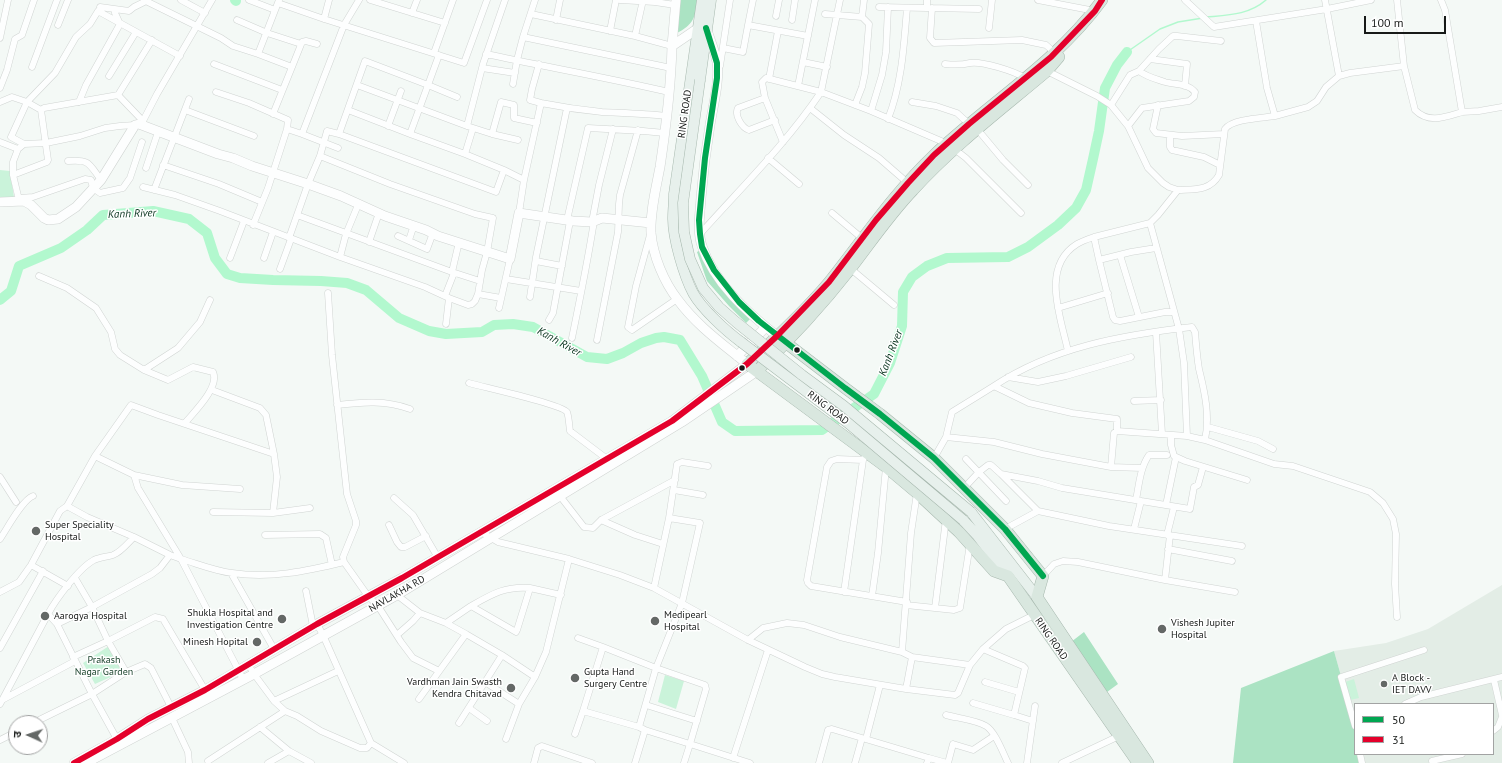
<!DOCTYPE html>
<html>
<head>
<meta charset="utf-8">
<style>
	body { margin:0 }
	#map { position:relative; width:1502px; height:763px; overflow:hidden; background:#f4f9f6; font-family:"PT Sans","Noto Sans Devanagari",sans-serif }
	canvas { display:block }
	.legend { position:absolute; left:1354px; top:703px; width:140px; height:52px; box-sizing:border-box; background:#fff; border:1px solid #a2a3a3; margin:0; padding:5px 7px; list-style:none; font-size:12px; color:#171a18 }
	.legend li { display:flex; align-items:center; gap:8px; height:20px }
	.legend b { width:20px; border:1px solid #a2a3a3 }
	.north { position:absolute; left:8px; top:715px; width:40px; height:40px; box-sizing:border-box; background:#fff; border:1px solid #a2a3a3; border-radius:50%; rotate:273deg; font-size:11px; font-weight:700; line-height:16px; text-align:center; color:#171a18 }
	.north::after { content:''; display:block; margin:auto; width:14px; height:18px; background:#646866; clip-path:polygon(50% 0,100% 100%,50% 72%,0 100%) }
	.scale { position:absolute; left:1364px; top:16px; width:82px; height:18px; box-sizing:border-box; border:2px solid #171a18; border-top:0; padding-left:5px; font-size:12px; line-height:14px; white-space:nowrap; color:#171a18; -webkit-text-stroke:3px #fff; paint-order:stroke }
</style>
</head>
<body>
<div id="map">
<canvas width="1502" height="763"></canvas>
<ul class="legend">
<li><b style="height:5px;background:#00a651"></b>50</li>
<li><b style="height:5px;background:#e4002b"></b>31</li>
</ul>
<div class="north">उ</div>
<div class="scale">100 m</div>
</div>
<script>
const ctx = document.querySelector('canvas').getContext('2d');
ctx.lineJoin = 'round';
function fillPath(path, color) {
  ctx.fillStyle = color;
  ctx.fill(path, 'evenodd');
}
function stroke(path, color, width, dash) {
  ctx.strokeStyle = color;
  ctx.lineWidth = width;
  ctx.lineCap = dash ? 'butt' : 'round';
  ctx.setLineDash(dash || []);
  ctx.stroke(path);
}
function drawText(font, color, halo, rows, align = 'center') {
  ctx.font = font + ' "PT Sans",sans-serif';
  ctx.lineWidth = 3;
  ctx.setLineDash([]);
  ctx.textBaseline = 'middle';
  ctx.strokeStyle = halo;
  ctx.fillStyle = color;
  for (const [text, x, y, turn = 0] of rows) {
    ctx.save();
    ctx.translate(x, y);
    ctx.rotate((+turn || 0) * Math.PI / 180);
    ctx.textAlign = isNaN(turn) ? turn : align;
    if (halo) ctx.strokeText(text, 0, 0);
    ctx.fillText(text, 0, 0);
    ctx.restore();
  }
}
const built = new Path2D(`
	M1502,585V763H1362L1360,754H1493V704H1355V726L1334,651L1386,643L1428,629Z`);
const green = new Path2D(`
	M0,170L10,171L14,197L0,198Z
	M109,646L124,671L95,684L83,663Z
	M665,675L684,681L676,709L658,702Z
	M1354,679L1359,698L1350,700L1345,682Z`);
const forest = new Path2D(`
	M676,0H698C695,20 692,26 673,35Z
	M702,249L751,318L746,323L729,306L707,281L697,252Z
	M1084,632L1118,684L1107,692L1071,642Z
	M1334,651L1355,726V754H1360L1362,763H1233L1241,688Z`);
const stream = new Path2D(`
	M1206,17C1228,15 1249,15 1266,0
	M1127,52L1160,29L1178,22L1203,18`);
const river = new Path2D(`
	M235,0L236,1
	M0,300L11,291L19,266L61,248L87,230L103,215L153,211L189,219L207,233L215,258L227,274L240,278L273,280L321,281L347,283L366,290L399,318L429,331L446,334L482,332L494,325L513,324L533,327L587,357L607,359L623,353L641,343L656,338L664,337L680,340L702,376L722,422L735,431L822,430L874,394L890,363L902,326L903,292L912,277L927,266L947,258L1008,257L1028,247L1058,225L1076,208L1086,190L1093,159L1099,131L1105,88L1117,65L1127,52`);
const street = new Path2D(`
	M181,0L205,13
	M249,0L275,10
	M370,0L445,23
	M535,0L523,37L671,68
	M620,0L655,2L675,5
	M753,0L748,25L808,36
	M840,0L821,92L871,111L948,144L966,158L1021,213
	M1038,0L1095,11
	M1185,0L1214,27L1327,9L1371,0
	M1325,0L1339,76L1350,73L1404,66L1397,0
	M1441,0L1445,10L1462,112L1479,111L1502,107
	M278,3L324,19L464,63L487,0
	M100,7L129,11L134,7L146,1L221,38L233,46L258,54L292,67L273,114
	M879,7L927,8V0
	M929,8L979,9
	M932,8L930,38L934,43L1022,40L1046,45L1055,53
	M412,13L417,0
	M531,14L635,36L672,46
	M825,14L862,17L869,24L865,73L862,87L855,105
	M776,16L779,0
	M862,17L864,0
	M324,19L329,0
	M237,20L267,33L301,44
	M556,20L560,0
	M792,20L795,0
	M58,25L68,0
	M989,28L992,0
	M610,31L616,0
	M635,36L643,0
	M0,38L8,0
	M723,48L743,52L748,25
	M434,53L453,0
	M258,54L279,0
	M486,54C547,67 609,78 669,92
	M1150,59L1187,64L1185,86
	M803,62L827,67
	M214,64L282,90
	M539,64L532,89L530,100L541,103
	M945,64C954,65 962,65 970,63C982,61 1014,71 1025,78
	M720,66L730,0
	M1404,66L1415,110C1429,124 1445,117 1462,112
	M32,67L57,0
	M292,67L302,42L306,41L317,44
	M482,68L515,73
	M1045,70L1097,96L1111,105L1128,126L1148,168L1163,183L1169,187L1178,190
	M109,76L136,32
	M769,79L778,31
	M513,84L517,60L523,37
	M357,85L467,126L492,134L518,140
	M798,86L815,0
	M0,88L7,70L15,39L22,35L34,0
	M216,92L249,103L288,120L287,129
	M118,95L152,40
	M765,98L738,108C734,115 742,128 749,130L775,120
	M0,102L12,97L27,102L55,73L76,37L90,24L98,11L180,56
	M79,102L86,85L120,24L115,13V10
	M912,102L936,106L957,113L969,124L978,130L1003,160L1028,185
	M1111,105L1130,75L1139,71L1159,49L1173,36H1177L1221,41
	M1158,105L1153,129L1156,133L1182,136L1224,134
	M810,108L844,135L879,158L909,184
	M185,110L254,136
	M348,110L410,134L465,154
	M871,111L882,75L886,52L888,7
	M1275,116L1308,107L1317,101L1326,87L1339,76
	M888,119C902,84 904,44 907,8
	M140,123L143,121L157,94L212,0
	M388,126L401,91
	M467,126L483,64L505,0
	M1128,126L1142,108L1189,101L1194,97L1195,92C1188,83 1175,85 1165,82C1156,79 1147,77 1139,71
	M473,128L465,154L504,170L524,180L519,213
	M302,134L338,148
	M339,134L496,192L504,170
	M410,134L428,85L457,97
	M492,134L501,102L514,105V118L537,123
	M1170,135V147L1172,150L1204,157L1220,165
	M0,142L18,149
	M24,144L11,137L27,102L41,110L44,108L118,95L143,121
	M320,156L390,184L475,214L493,218L487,252L482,270L478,294L475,301L472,304L468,305L449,298
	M768,158L799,184
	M68,161C90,159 89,164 101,180
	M163,165L219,184L262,202
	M146,168L158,132
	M13,175L47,162L48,160L41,110
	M524,180L541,103C561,107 581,110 602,112C623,113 644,113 666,116
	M143,187L175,195L220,211L340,257L346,234L358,205
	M154,190L189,99
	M20,198L33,197L85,179L91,180L93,188L100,193L123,188L130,178L142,142
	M19,200L13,175V162L18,149L24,144L46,143L80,136L105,128L120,126L135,125
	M832,213L863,239
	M297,215L452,272L480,281
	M567,220L588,128L643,131L665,133
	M592,222L599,185L613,129
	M1150,223L1179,329L1184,363L1187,436
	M253,225L268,188L287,129L302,134L344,25L359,0
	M700,234C741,188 786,144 821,92L766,78L762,82L765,98L783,142
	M650,235L636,286L628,327L632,330L677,299
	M398,236L427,249L433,233
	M289,238L308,184L320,156L327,131L339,134L365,61L428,85L439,55
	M409,240L414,225
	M369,242L379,213
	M1156,248L1131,252L1099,260L1113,317L1115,320L1120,321L1165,312H1173
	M1120,255L1139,317
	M340,257L425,287L449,298L446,324
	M230,258L244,221
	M264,258L273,232
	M1099,260L1094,237L1150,223L1158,215L1178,190C1195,189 1210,191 1219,175L1225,129C1232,119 1262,118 1275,116L1267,88L1256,21
	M536,261L562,266
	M280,269L291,239
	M851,269L894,305
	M452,272L459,242
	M39,276L67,288L96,308L111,332L115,349L120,355L144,370L178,348L200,322L210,300
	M506,279L581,291
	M328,293L332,355L347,494L356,521V525L343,557L344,562L368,596L378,606L401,642L413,658L439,671
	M478,294L501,298
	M445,296L454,273
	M530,297L536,257L567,108
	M499,308L510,259
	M1058,308L1108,293
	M549,320L553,313L570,221
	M1156,332L1162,434
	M572,338C580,299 588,260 594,221
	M597,340L618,232L619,204L620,195L638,130
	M1068,351C1061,318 1040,267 1077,244C1082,241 1088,239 1094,237
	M144,370L168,380L193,367L213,372C220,387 194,412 185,423
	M1008,377L1038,382L1066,376L1131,357
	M469,383C483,387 561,404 567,412C569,417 569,425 570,431L607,459
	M994,386C1053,347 1122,335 1192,327L1195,332C1196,344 1197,357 1199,369C1205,393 1210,416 1205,440
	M212,390L260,408L266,415L274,454
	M1134,401L1161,400
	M337,405C362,402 386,400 410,409
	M1208,427L1258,441L1273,449
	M1171,435V445L1174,456L1185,461L1247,480
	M946,437L952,412L994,386L1029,403L1072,413L1117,419V431
	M95,456L134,475L182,485L240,489
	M934,458L946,437L994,442L1042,454L1111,467L1114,433L1117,431L1187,436L1205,440L1274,464L1293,466L1370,492L1383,503L1393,519L1396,534L1395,584L1397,617
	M966,459L1006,501
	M863,460L837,459L831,461L827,467L807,580L808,583L811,586L907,602
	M1111,467L1142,468
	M134,475L138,488L181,559C198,564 215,571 232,573C270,579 307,571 344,562
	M0,477L16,502
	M964,488L979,472L988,465H991L1001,474
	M674,490L703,495
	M560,496L584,527L593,528L601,520L675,480
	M394,498L413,515L437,556
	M1136,500C1139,485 1140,468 1149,455H1167
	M1166,505L1176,457
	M1038,511L1001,474L1038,481L1062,488L1190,509L1194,487L1198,485L1203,467
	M273,513L310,508
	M669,518L677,464L682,462L708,466
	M601,520L635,535L663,544
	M389,525L397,542L401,547H405L426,536
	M1005,529L1038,511L1109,526L1242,546
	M1134,529L1141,501
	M481,532L498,542L569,559L620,575L654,588L748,640L805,667L822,674L835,677L906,689L955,695L958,693L970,665L983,649L1006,629L1034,615
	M265,535L320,534L326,538L332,565
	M1167,535L1174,507
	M1170,535L1165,580L1235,592
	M134,537L170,555L181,559L243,679
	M0,539C7,529 22,500 33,496
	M1168,549L1232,561
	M31,565L68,586
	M231,573L274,649
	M1043,576L1054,564L1063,561L1078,562L1165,580
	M75,578L92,607L108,641L155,617L163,619L205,690
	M306,591L313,626
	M0,592L19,582L31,565L60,511L67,506
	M844,592L863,460L864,458
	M872,596L878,553L886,467
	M906,605L935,608L946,519
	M471,606C492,594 505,586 530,588
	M935,608L954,610L960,608L970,544
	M420,613L446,623L471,606L516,632L517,630L530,588L561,595
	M446,623L466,634
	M57,624L92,607L152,574L160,568L170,555
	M317,624L323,635L371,743L404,763
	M397,635L413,621L420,613L397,595
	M578,638L603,647
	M748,640L763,628L787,623L804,625L840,637L902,652
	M0,648L43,571
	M983,649L1023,666L1025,668L1014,715L1033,721
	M502,655L535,677
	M73,657L108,641L126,672
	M912,657L970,665
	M248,664L254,674L274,701L285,711L297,716L321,731L360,748H367L371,743
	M1494,680L1502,715
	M985,682L1019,692
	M906,689L912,657L902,652L911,533L917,493
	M419,699L466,634L502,655L485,682L519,704
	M2,700L75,661
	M274,701L338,671
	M973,703L1014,715
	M0,704L48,614
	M1405,704L1421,697L1502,677
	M646,705L697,721
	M469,708L487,721
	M583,711L603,647L656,668L705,685L706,689L690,744L750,763
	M946,715C957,718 976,720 986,726C995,731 1003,753 1008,763
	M172,718L188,752L189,763
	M33,723L92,694L57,624L48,614C56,599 79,568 94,560C100,557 107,557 113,555C121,552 127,544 134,537L87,517L67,506L95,456L131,405L158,415L274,454L277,477L273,513L213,512
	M459,723L485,682
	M1355,726L1341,677L1424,650
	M260,727L289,751L268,763
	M645,730L690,744L684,763
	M1493,731L1498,727L1502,717
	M575,734L583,711L639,727
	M862,738L929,758L927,763
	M506,739L519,704L535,677L546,652L569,559
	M866,739L880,685
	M0,740L16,732
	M118,741L92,694L126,672L145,664L151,668L171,707
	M289,751L311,763
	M1360,754L1362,763
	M733,758L768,650
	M929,758L947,763
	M208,761L285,711
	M1432,761L1462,754
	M534,763L538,748L542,746L592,763
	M635,763L645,730L639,727L656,668L682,603L700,523L669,518L654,588
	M819,763L828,730L832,729L862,738L855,763
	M948,763L953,744L973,750L994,736
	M1027,763L1035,706
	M1062,763L1119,736`);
const secondary = new Path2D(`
	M707,30C710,40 715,51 717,62C720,80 713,106 710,125C706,149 703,173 701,198C700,214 697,231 702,246C714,283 748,313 777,336
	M672,46L676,0
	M0,202L24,201L31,205L44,218L48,220L58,219L76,207L101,180L135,125L139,124L218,154L233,158L252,166L308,184L341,196L385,216L426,230L438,236L510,259L519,213L573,221L592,222L602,218L651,223
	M737,356L766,327
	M74,763L117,739L148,719L205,690L317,624L402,578L672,421L747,364C723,344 697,326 678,300C664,282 653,256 651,233C650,212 656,188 660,167C666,127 671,86 672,46L697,29
	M86,763L254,674L397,595L682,422L757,371`);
const primary = new Path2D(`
	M702,0L674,194C674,202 673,210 673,219C673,239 684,276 693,293C702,309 726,331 741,342
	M700,80L711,0
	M971,512L1037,597
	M963,520L977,535L1008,576`);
const highway = new Path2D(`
	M1102,0C1057,62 989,103 934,155C894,193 864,238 830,281C805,311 776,338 747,364L886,467L917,493L959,532L994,571L1008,576L1138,763
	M777,336L845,388L880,414L934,458L1005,529L1043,576L1037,597L1148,763
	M757,371C791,339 822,305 851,268C871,242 890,214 913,190C953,146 1002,109 1047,71L1059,57`);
const primaryBridge = new Path2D(`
	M700,80L683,203L684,232L690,259L703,288L719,307L736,322L802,375L844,406L971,512
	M741,342L848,423L963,520`);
const bus1 = new Path2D(`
	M706,28L717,63V78L705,158L699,220L700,234L702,247L714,270L739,302L759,321L845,388L880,414L934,458L1005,529L1043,576`);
const bus2 = new Path2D(`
	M74,763L117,739L148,719L205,690L317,624L402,578L672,421L747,364L777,336L829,282L876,220L908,183L934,155L969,124L1051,57L1095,11L1102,0`);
const markers = [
	[797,350,3.5,"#171a18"],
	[742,368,3.5,"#171a18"],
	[36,531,5,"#646866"],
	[45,616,5,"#646866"],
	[282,619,5,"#646866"],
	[655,621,5,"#646866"],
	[1162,629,5,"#646866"],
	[257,642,5,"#646866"],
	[575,678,5,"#646866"],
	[1384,684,4,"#646866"],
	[511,688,5,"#646866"]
];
const streetNames = [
	["RING ROAD",685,114,-82],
	["RING ROAD",828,408,37],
	["NAVLAKHA RD",397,594,-30],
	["RING ROAD",1051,639,55]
];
const poiNames = [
	["Super Speciality",45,525],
	["Hospital",45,537],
	["Shukla Hospital and",273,613,"right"],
	["Investigation Centre",273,625,"right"],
	["Medipearl",664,615],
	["Hospital",664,627],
	["Aarogya Hospital",54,616],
	["Vishesh Jupiter",1171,623],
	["Hospital",1171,635],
	["Minesh Hopital",248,642,"right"],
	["Gupta Hand",584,672],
	["Surgery Centre",584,684],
	["A Block -",1392,678],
	["IET DAVV",1392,690],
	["Vardhman Jain Swasth",502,682,"right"],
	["Kendra Chitavad",502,694,"right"]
];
const parkNames = [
	["Prakash",104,660],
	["Nagar Garden",104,672]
];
const waterNames = [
	["Kanh River",132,214,-2],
	["Kanh River",559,342,29],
	["Kanh River",891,353,-69]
];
fillPath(built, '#e3ede6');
fillPath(green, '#caf3da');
fillPath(forest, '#abe3c3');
stroke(stream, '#b2f8ce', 1.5);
stroke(river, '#b2f8ce', 10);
stroke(street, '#d0d4d2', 7);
stroke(secondary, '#d0d4d2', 10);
stroke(primary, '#a7b8ae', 11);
stroke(highway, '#a7b8ae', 12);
stroke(street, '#fdfefe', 6);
stroke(secondary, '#fdfefe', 9);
stroke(primary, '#e7f0ec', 10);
stroke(highway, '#d9e7df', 11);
stroke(primaryBridge, '#a7b8ae', 11, []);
stroke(primaryBridge, '#e7f0ec', 10);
stroke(bus1, '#00a651', 6);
stroke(bus2, '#e4002b', 6);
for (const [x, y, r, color] of markers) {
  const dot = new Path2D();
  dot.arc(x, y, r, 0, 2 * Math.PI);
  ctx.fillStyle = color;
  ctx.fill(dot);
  stroke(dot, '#fff', 1.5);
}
drawText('10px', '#171a18', '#fff', streetNames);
drawText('10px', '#171a18', '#fff', poiNames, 'left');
drawText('10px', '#1b442d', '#fff', parkNames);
drawText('italic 11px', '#07331d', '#fff', waterNames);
</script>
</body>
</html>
